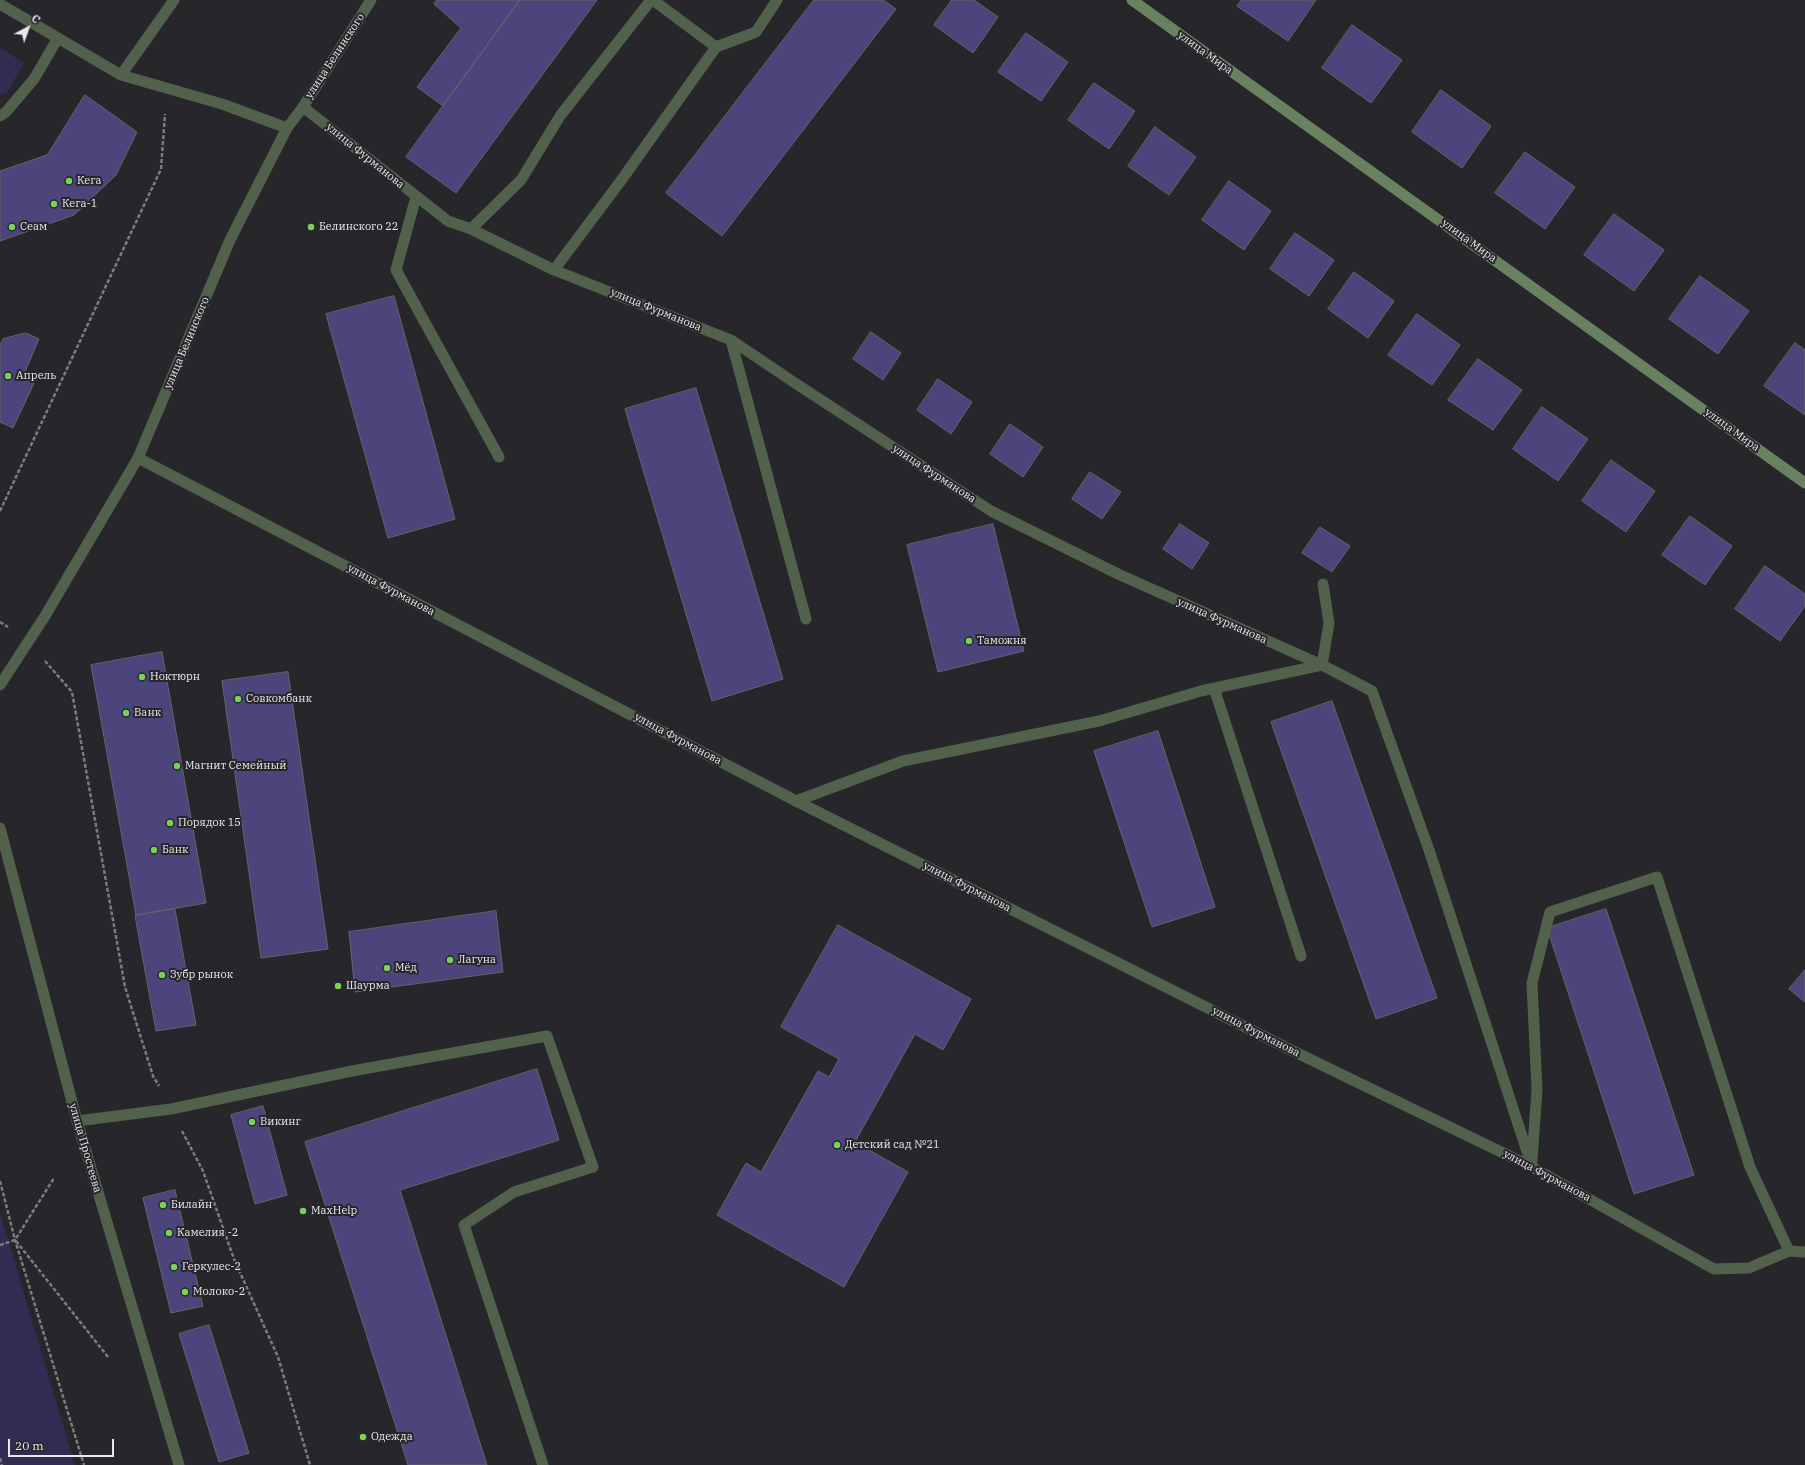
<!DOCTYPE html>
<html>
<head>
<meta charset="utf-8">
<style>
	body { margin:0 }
	#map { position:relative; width:1805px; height:1465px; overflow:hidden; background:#26262b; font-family:"IBM Plex Serif",serif }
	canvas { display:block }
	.north { position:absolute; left:8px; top:8px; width:40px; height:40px; -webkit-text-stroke:3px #26262b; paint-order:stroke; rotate:41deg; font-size:11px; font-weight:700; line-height:16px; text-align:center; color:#e9e9ed }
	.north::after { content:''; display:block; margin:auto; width:14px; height:18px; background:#e9e9ed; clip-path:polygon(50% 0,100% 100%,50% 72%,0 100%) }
	.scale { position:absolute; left:8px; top:1439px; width:106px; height:18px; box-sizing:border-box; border:2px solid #e9e9ed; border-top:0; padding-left:5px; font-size:12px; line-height:14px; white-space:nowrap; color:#e9e9ed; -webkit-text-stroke:3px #26262b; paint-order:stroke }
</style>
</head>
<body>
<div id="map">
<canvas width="1805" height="1465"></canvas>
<div class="north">С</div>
<div class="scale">20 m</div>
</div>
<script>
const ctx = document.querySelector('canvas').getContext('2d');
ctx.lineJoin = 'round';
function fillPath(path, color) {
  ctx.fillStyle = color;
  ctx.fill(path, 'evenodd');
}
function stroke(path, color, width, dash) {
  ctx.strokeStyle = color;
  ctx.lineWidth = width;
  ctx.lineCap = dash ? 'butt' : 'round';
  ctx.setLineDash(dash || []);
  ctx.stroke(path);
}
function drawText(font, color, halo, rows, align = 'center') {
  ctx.font = font + ' "IBM Plex Serif",serif';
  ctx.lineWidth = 4;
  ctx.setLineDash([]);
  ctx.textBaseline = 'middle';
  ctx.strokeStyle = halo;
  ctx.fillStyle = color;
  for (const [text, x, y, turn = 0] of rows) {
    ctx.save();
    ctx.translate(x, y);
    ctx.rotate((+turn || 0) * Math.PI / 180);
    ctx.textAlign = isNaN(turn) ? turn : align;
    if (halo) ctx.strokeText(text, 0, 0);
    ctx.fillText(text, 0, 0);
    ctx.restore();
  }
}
const green = new Path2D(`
	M0,48L24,63L6,94L0,95Z
	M0,1214L9,1243L75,1465H0Z`);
const building = new Path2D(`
	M437,0H520L443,106L417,87L461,28L434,4Z
	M520,0H597L456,193L406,157Z
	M814,0H883L896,9L722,236L666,193Z
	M952,0H974L998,17L973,53L934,25Z
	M1242,0H1316L1288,41L1237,6Z
	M1352,25L1402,60L1371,103L1322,68Z
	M1026,33L1068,62L1041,101L998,72Z
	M1094,83L1135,111L1109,149L1068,120Z
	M1441,90L1491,126L1462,168L1412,132Z
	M85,95L137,132L116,175L74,215L0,241V171L47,155Z
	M1155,127L1196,157L1169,195L1128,166Z
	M1525,152L1575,187L1545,229L1495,193Z
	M1229,181L1271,211L1244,250L1202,220Z
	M1614,214L1664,250L1634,291L1584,255Z
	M1295,233L1334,260L1309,296L1270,269Z
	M1354,272L1394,301L1368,338L1328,309Z
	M1700,276L1749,311L1718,354L1669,319Z
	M394,296L455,519L388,538L326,314Z
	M1417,314L1460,345L1432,385L1388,355Z
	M871,332L901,353L883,380L853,359Z
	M26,333L39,339L25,372L35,381L13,428L0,422V345L3,339Z
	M1795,343L1805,350V415L1764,386Z
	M1478,359L1522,390L1493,430L1448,400Z
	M938,379L972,402L951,434L917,410Z
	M696,388L783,679L712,701L625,409Z
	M1542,407L1588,439L1558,481L1513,449Z
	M1010,424L1043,447L1023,477L990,454Z
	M1611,460L1655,491L1626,532L1582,501Z
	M1090,472L1121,492L1102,519L1072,499Z
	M1690,516L1732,546L1705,585L1662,555Z
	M993,524L1024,651L938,672L907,545Z
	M1180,524L1209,543L1192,569L1163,549Z
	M1320,527L1350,546L1332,572L1302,553Z
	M1765,566L1805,594V606L1780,641L1735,609Z
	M162,652L206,903L136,915L91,665Z
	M288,672L328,949L261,958L222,681Z
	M1332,701L1437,998L1376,1019L1271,722Z
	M1158,731L1215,907L1152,927L1094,751Z
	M175,909L196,1025L156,1031L135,916Z
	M1606,909L1694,1175L1634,1194L1547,928Z
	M496,911L503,972L355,992L349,932Z
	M838,925L971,999L943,1050L915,1034L855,1142L908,1172L844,1287L717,1215L746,1163L761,1172L818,1071L829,1077L839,1059L781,1027Z
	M1805,970V1002L1789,989Z
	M537,1069L559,1140L400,1190L487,1465H408L305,1142Z
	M263,1106L287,1195L255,1204L231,1115Z
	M175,1190L203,1306L171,1313L143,1198Z
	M209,1325L249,1453L219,1462L179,1334Z`);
const path = new Path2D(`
	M0,511L161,169L165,114
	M0,622L8,627
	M45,661L72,692L125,987L153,1076L159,1086
	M182,1131L203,1171L234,1259L278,1357L310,1465
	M0,1181L15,1240L84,1465
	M16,1241L108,1357
	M0,1245L15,1240L54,1178
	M0,1458L2,1465`);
const service = new Path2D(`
	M653,0L716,47
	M0,4L121,75L222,104L287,128
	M121,75L174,0
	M303,107L448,221L471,229L554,270L731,340L798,385L991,511L1118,574L1322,665L1329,623L1323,584
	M0,116L6,112L34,79L58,38
	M416,197L396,270L499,457
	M471,229L521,180L560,116L651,0
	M554,270L620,182L716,47L756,32L777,0
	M731,340L806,619
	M1214,688L1301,956
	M796,801L903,761L1099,721L1201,691L1322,665L1372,691L1429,850L1532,1167
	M77,1121L171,1109L352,1071L547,1036L593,1167L514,1192L464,1225L543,1465
	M1532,1160L1537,1090L1532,983L1550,912L1657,877L1750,1167L1789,1251`);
const minor = new Path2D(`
	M138,458L796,801L1293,1051L1532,1167L1714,1269L1749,1268L1789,1251L1805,1252`);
const tertiary = new Path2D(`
	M0,685L45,616L138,458L230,240L287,128L303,107L371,0
	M0,828L77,1121L179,1465`);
const secondary = new Path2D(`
	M1132,0L1805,483`);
const markers = [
	[69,181,4,"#79d157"],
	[54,204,4,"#79d157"],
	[12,227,4,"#79d157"],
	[311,227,4,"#79d157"],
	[8,376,4,"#79d157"],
	[969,641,4,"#79d157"],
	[142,677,4,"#79d157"],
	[238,699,4,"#79d157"],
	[126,713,4,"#79d157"],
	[177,766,4,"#79d157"],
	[170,823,4,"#79d157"],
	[154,850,4,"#79d157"],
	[450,960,4,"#79d157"],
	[387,968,4,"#79d157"],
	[162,975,4,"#79d157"],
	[338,986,4,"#79d157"],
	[252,1122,4,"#79d157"],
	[837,1145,4,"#79d157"],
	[163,1205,4,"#79d157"],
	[303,1211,4,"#79d157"],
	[169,1233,4,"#79d157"],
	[174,1267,4,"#79d157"],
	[185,1292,4,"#79d157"],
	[363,1437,4,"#79d157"]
];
const streetNames = [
	["улица Мира",1205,53,36],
	["улица Белинского",335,56,-57],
	["улица Фурманова",365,156,39],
	["улица Мира",1469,241,36],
	["улица Фурманова",656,310,22],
	["улица Белинского",187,343,-67],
	["улица Мира",1732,430,36],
	["улица Фурманова",934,474,33],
	["улица Фурманова",391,590,28],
	["улица Фурманова",1222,621,24],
	["улица Фурманова",678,739,28],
	["улица Фурманова",967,887,27],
	["улица Фурманова",1256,1032,27],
	["улица Простеева",85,1148,74],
	["улица Фурманова",1547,1176,28]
];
const poiNames = [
	["Кега",77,181],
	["Кега-1",62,204],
	["Сеам",20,227],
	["Белинского 22",319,227],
	["Апрель",16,376],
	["Таможня",977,641],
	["Ноктюрн",150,677],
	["Совкомбанк",246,699],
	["Ванк",134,713],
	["Магнит Семейный",185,766],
	["Порядок 15",178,823],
	["Банк",162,850],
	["Лагуна",458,960],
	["Мёд",395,968],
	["Зубр рынок",170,975],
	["Шаурма",346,986],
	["Викинг",260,1122],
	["Детский сад №21",845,1145],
	["Билайн",171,1205],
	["MaxHelp",311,1211],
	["Камелия -2",177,1233],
	["Геркулес-2",182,1267],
	["Молоко-2",193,1292],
	["Одежда",371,1437]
];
fillPath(green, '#312d52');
fillPath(building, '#4b457b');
stroke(building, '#64646a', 1);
stroke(path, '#7b7b80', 2.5, [4, 2]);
stroke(service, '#51614b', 11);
stroke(minor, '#51614b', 11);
stroke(tertiary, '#51614b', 11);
stroke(secondary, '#68825f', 11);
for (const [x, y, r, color] of markers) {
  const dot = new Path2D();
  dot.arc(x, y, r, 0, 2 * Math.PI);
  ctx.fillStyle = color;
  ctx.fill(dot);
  stroke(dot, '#26262b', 1.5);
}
drawText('11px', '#e9e9ed', '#26262b', streetNames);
drawText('11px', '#e9e9ed', '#26262b', poiNames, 'left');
</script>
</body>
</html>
